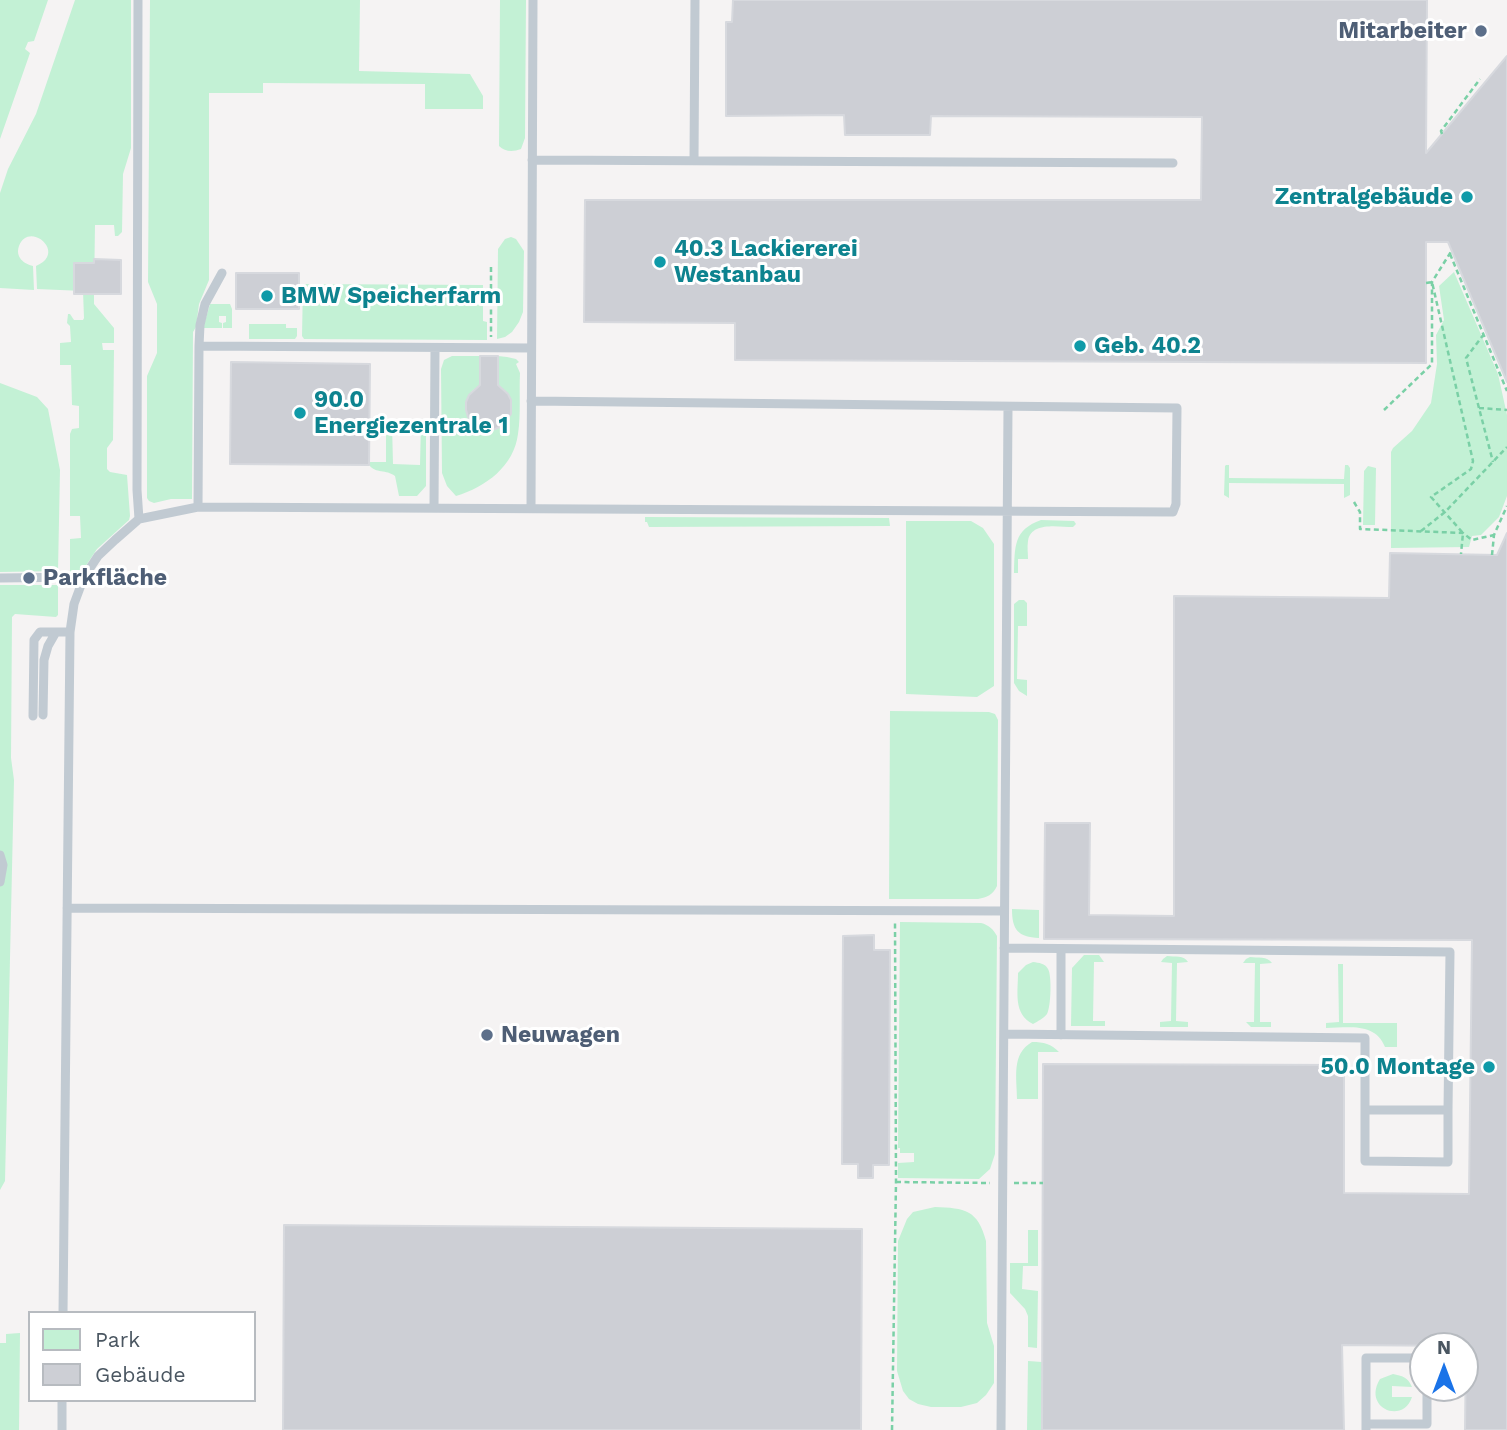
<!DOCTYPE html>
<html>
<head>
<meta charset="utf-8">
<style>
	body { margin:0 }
	#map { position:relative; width:1507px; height:1430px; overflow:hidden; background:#f5f3f3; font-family:"Work Sans",sans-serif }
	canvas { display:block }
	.legend { position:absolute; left:28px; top:1311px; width:228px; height:91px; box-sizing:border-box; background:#fff; border:2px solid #b7bbc0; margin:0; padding:9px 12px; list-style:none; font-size:21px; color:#4a5661 }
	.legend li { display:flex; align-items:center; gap:14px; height:35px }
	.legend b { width:35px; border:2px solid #b7bbc0 }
	.north { position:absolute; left:1409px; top:1332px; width:70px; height:70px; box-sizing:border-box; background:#fff; border:2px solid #b7bbc0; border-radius:50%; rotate:0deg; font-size:19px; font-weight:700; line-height:28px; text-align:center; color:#4a5661 }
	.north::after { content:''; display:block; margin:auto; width:24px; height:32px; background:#1a73e8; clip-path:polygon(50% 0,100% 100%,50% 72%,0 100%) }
</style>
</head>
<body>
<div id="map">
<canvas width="1507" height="1430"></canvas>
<ul class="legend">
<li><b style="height:19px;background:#c3f1d5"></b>Park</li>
<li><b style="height:19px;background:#cdcfd5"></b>Gebäude</li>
</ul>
<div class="north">N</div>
</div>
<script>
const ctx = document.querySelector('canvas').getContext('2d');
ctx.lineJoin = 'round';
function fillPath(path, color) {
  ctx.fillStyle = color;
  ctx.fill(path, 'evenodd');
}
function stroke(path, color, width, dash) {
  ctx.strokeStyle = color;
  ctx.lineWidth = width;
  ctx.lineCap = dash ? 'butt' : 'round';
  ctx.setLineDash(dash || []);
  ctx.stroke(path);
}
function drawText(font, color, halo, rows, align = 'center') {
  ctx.font = font + ' "Work Sans",sans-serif';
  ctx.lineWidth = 6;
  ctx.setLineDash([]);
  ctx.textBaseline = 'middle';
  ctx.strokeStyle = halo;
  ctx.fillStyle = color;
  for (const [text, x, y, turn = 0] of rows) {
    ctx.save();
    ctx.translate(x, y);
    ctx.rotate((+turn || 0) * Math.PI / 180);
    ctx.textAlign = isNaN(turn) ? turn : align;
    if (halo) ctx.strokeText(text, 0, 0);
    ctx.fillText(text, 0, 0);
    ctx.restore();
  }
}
const green = new Path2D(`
	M0,0H48L34,41L28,42L25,49L30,53L0,139Z
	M75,0H131V148L123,174L122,232L118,236H115L114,225H95L94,294V304L114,328V343H102L103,350H114L113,440L107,448V469L110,472L127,475L130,516L129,520L97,549L73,585H70V539L81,538L80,516H70V434L72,429L79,428V406L72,405L71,365H60V343L71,342L70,326L67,323L68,314H70L74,320H83L84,318L83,291L37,289L36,266C68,253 29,220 19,246C15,257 24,264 33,266L34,290L0,288V193L8,169L36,114Z
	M150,0H360L359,71L470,74L483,96V109H425V84L263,83V93H209V280L199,304L196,327L193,332L192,499H171L154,503L149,501L147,498V376L157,353V304L148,282Z
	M500,0H526L525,138L521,149C513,152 505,152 499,146Z
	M511,237L516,239L524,251L523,312L519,322L512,332L505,337L497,339L498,249L505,239Z
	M1454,272L1498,374L1507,415V496L1499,517L1481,535L1472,536L1469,547L1391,548V452L1393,448L1412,431L1431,403L1437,364L1436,335L1444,320L1439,286Z
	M303,284L483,285V321L487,322V340L304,339L302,336Z
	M210,304H230L232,309V328H223V323L226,322V316H219V322L222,323V328H203Z
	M249,324H286V328H297V336L295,339H249Z
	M452,356H480V385C445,406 484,448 506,422C510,418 512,412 512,407C512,397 506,390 498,385V356L507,357L516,359L519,362L516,364L520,373C519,393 521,414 518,434C514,466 486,487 456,496L447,486L442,473L441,369L444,360Z
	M0,383L37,397L48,409L60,470L58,571L0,572Z
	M386,423L392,424L393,464L420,465L421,423L426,427V486L417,496H399L395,476C386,469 376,474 369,465V462H386Z
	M1226,465H1229V478L1344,479L1345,465H1348L1350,468V495L1344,498V484L1229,483V498L1224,495L1225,466Z
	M1368,466L1376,468L1375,525H1363L1364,471Z
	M645,517L889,518L890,526L649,527L647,522H645Z
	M1041,520L1074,521L1076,524L1073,527C1059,527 1031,521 1028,541C1027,547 1028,553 1028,559H1018V573H1014C1015,547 1013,530 1041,520Z
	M906,521H971L983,528L994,544V686L977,697L906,694Z
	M0,585H58V615L56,617L15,614L12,617L11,758L14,780L5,1181L0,1190Z
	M1019,600H1024L1027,603V626H1018L1017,679L1027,680V696L1019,691L1014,683V604Z
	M890,711L989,712L995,714L998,720L997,886C993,895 987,897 978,899H889Z
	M1012,909L1039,910V938C1018,937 1012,930 1012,909Z
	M900,922L981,923C989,925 993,929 997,936L995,1154L990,1169L979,1179L898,1178V1163L914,1162V1153H900V1148H898Z
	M1084,955H1099L1104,962H1094L1093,1021H1105V1026H1071L1072,968Z
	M1167,956C1175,957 1184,955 1188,962L1177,963L1176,1021L1188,1022V1027H1160V1022L1171,1021L1172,963L1161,962L1163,959Z
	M1250,957C1258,958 1267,956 1272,963L1260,964V1022H1271V1027H1251L1246,1022H1254L1255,963H1243L1246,959Z
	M1033,962C1039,963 1045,963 1048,969C1052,975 1051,1007 1047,1014C1043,1019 1038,1021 1033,1024C1013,1014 1018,992 1018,973L1026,965Z
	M1338,964H1343V1023H1397V1047H1385C1375,1022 1348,1028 1326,1028V1023L1339,1022Z
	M1032,1042C1044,1042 1051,1044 1059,1052H1038V1099H1017C1017,1078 1011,1054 1032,1042Z
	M935,1207C965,1208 978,1210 986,1241L987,1323L994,1346V1383L986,1395L977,1403L961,1407H931L918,1404L909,1399L903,1391L897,1371L898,1241L907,1219L913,1212Z
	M1028,1230H1038V1266H1023L1022,1289L1038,1291L1037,1348L1028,1347V1316L1025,1309L1010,1293V1263H1028Z
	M20,1333L19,1430H0V1343H6V1334Z
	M1028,1361L1042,1362V1430H1027Z
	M1393,1374C1402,1376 1408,1377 1412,1387L1392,1386V1397H1412C1403,1425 1362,1408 1380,1379Z`);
const building = new Path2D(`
	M733,0H1427L1426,153L1507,56V382L1448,242H1426V363L735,360V323L584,322L585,200H1201L1202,117L931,116L930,135H845L844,115L726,116V22H732Z
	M94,259L121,260V294H74V263H94Z
	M236,273H299V309H236Z
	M480,356H498V385L508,394L511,400V414L502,426L495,429L487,430L480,428L473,424L468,417L466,410V402L469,395L480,385Z
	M231,362L370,364L369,465L230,464Z
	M1507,533V1430H1465L1466,1346L1342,1345L1344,1430H1042L1043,1064L1344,1065V1193L1469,1194L1472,940L1044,939L1045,823H1090L1089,915L1174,916V596L1389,598L1390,553L1497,555Z
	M874,935V950H890L889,1165H873V1178H858V1164H842L843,936Z
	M284,1225L862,1229L861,1430H283Z`);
const path = new Path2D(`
	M1442,134L1441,131L1480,79
	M1450,254L1507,391
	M491,267V337
	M1426,283L1432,282L1473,461L1471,469L1431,497L1463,533L1461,554
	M1484,334L1466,358L1493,462
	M1479,408L1507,410
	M1384,410L1432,364V282L1452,250
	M1354,502L1360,512V529L1463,533L1472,540L1494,535
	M1421,531L1445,512L1507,447
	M1492,555L1494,535L1507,506
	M896,1182L990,1183
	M1014,1183H1043
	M892,1430L896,1182L895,922`);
const service = new Path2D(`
	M138,0L137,490L139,519
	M532,160L1173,163
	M694,161L695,0
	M199,346L200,325L205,304L222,273
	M198,507L199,346L531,348
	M434,508L435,348
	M531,508L533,0
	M0,578L84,577
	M43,715L44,660L48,646L56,632
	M33,716L34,640L40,632H70
	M0,855L3,865L0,882
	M67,908L1004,911
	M1004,948L1450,952L1448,1110
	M1004,1034L1365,1038V1161L1448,1162V1110H1365
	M1061,1035V949
	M63,1313L70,632L74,604L84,577L98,556L115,540L139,519L198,507L1173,512L1176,504L1177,408L531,401
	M1366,1424H1427V1388
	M62,1430V1400
	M1001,1430L1008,407
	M1366,1430V1358H1423`);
const markers = [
	[1481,31,7,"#5c6f8a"],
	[1467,197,7,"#0f9aa8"],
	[660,262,7,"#0f9aa8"],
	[267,296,7,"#0f9aa8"],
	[1080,346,7,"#0f9aa8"],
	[300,413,7,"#0f9aa8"],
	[29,578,7,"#5c6f8a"],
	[487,1035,7,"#5c6f8a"],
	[1489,1067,7,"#0f9aa8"]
];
const serviceNames = [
	["Mitarbeiter",1467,31,"right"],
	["Parkfläche",43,578],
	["Neuwagen",501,1035]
];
const cultureNames = [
	["Zentralgebäude",1453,197,"right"],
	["40.3 Lackiererei",674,249],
	["Westanbau",674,275],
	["BMW Speicherfarm",281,296],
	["Geb. 40.2",1094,346],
	["90.0",314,400],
	["Energiezentrale 1",314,426],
	["50.0 Montage",1475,1067,"right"]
];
fillPath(green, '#c3f1d5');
fillPath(building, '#cdcfd5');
stroke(building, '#d7d9de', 2);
stroke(path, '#7ad0a6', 2.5, [5, 3.5]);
stroke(service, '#c1cad2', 9);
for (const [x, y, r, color] of markers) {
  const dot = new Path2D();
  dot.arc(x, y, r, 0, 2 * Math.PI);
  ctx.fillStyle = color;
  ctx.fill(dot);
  stroke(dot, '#fff', 2.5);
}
drawText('bold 23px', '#4e5e75', '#fff', serviceNames, 'left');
drawText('bold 23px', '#0d838f', '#fff', cultureNames, 'left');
</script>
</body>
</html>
